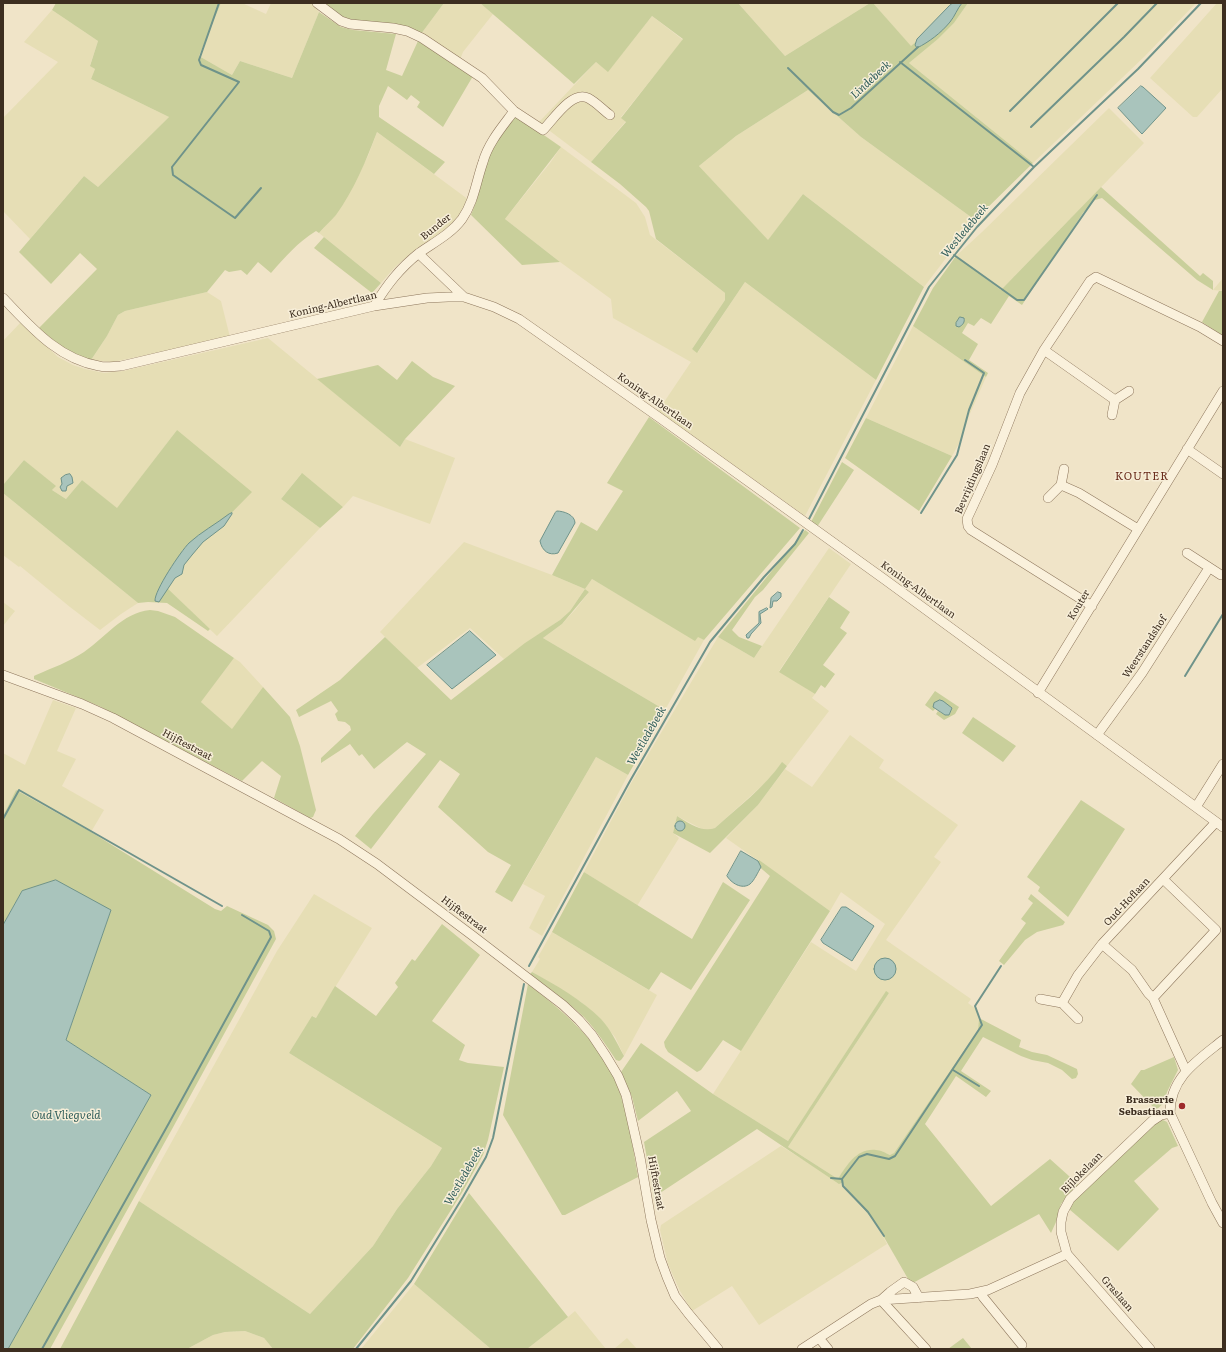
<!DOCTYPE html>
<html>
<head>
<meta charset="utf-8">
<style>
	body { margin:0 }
	#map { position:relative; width:1226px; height:1352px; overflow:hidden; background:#f0e4c8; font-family:Literata,serif }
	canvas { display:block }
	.frame { position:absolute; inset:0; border:4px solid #3d2e20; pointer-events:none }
</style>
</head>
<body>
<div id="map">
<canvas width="1226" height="1352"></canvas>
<div class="frame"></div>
</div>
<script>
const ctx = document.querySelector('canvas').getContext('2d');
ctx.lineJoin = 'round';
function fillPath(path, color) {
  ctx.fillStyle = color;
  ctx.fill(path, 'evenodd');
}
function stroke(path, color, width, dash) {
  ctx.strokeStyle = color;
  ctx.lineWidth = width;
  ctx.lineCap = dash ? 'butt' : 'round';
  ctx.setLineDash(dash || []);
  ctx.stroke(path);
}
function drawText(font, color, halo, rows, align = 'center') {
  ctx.font = font + ' Literata,serif';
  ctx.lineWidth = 3;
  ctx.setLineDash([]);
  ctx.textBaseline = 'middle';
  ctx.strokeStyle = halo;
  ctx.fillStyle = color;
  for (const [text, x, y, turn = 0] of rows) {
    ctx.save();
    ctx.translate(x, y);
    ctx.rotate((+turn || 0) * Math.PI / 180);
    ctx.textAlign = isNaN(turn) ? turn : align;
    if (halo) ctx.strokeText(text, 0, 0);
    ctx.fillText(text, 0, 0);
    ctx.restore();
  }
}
const farmland = new Path2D(`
	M221,3H242L266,14L271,3H312L319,12L292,78L240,61L232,75L199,56Z
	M444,3H480L493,14L463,52L461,57V60L421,34Z
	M738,3H870L785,56Z
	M873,3H958L951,12L911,47Z
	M968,3H1196L1145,56L1033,163L909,63L938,39L954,23Z
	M1217,3H1223V88L1197,117H1193L1150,78Z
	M52,10L98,41L90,65L95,69L91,79L169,117L98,187L84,176L30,239L3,211V118L58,62L24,42Z
	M652,16L683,40L621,117L626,121L591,162L538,122L541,120L596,62L608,71Z
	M808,90L861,137L975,220L924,287L803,194L768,241L699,166L736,136Z
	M1109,108L1144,143L1001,290L956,256L982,232Z
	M377,132L469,200L461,213L454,221L446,229L416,249L395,267L381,283L319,233L335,216L368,156Z
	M561,147L636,203L645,217L650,235L725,293V300L692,349L698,352L745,282L876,380L805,516L658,411L691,362L613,318L611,299L560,262L505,219L550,163Z
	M1223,278V291L1213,290Z
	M207,292L221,301L230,337L113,362L91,360L107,336L118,315L125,311Z
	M21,322L58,357L73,365L85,369L104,373L123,371L268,338L400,447L405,439L455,458L430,524L353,496L343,507L301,474L281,499L320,528L217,636L165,587L177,430L117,509L82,480L66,499L52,490L55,486L24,460L3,485V341Z
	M913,326L986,377L969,416L962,438L952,456L866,418Z
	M3,493L138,603L121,614L100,630L70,607L20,566L19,567L3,555Z
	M464,542L552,575L585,589L592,579L695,640L698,636L704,640L665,710L543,638L562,624L575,610L589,592L585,589L570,611L560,620L504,659L470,628L417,668L380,632Z
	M829,548L851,564L779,671L815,694L812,698L829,711L787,766L782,763L775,772L765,783L715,828L708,830L702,829L677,816L673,833L679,838L637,906L584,872L630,785L718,637L754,658Z
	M3,602L15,611L3,626Z
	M234,658L240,662L263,687L232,730L201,702Z
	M53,700L76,708L57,751L76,759L62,786L104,810L91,832L16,790L3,816V753L25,765Z
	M850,735L884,760L879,768L958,825L934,857L941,862L886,940L971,999L968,1003L976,1009L979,1018L978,1030L894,1153L891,1155L885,1153L857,1155L848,1164L838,1179L788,1147L889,993L886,992L788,1141L713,1094L811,942L856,971L885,924L841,892L830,911L726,838L758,805L785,769L812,787Z
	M596,757L628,775L542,936L529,928L545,896L523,884Z
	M314,894L372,928L316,1018L313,1016L289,1053L442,1148L431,1166L397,1209L373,1246L310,1314L139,1201L277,951Z
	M552,932L657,995L624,1056L615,1037L601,1020L581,1002L532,972L540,959L538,957Z
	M781,1146L841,1183L877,1225L887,1244L759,1325L732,1286L692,1311L680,1291L668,1264L660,1230L661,1225Z
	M414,1284L491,1349H361Z
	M575,1311L606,1349H527L568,1317Z
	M245,1331L264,1338L273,1349H187L213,1335L225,1332Z
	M627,1338L637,1349H614Z`);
const green = new Path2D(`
	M56,3H221L199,56L232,75L240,61L292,78L319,12L341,27L353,30L396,34L386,70L402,76L418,41L473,76L443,127L417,107L420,102L411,95L407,100L388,86L379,106V117L445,162L434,174L377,132C366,161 354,190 336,215C331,221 324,227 319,233L316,231C297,243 286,256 271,273L258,262L247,275L241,270L229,272L225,270L207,292L125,311L118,315L107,336L91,360C69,353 56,343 39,328L97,269L80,253L51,284L19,252L84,176L98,187L169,117L91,79L95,69L90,66L98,41L52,10Z
	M323,3H444L421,34L343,18Z
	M480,3H738L785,56L870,3H873L911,46L951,12L958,3H968L954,23L938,39L909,63L1033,163L975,220L861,137L808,90L736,136L699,166L768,240L803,194L924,287L876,380L745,282L697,353L692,349L725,300V293L656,239L649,211L646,207L620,184L591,162L626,122L621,118L683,39L652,16L608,72L596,62L574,84Z
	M515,115L561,147L505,219L560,262L522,265L471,215L477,199L487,157Z
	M1101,187L1200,276L1203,273L1213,281V290L1197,280L1102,198L1095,200L1083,213L1022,305L1009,296L991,324L981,318L974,326L968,323L962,333L978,344L969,360L988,373L986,377L913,326L933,288L956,256L1001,290Z
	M324,237L381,283L372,293L314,248Z
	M1219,291H1223V336L1202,322Z
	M412,361L433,377L455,386L405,439L400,447L317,379L378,365L397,380Z
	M649,417L800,528L704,640L698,637L695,641L592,579L585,589L589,592L562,624L543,638L665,710L628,775L596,757L512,902L495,892L511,865L488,852L438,807L460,774L440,760L371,849L355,836L373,814L426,754L407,742L374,769L362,754L359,756L350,744L321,763V758L351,730L350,726L345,722L338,721L335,714L338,711L331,701L299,717L296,710L340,680L385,637L451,700L525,643L560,620L570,611L585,589L552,575L581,522L597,531L623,491L607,483Z
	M866,418L952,456L919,511L845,458Z
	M177,430L252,492L192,553L166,587L210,629L208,631L167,603L148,602L138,603L3,493V485L24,460L56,486L52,490L66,499L82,480L117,508Z
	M842,462L854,470L817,527L811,522Z
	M302,473L343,507L320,528L281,499Z
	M805,530L809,533L763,590L755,597L732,630L739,637L762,646L754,658L718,637Z
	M829,597L850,612L840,628L847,633L823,665L835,674L825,688L821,685L815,694L779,672Z
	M150,610L158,611L175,617L234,658L201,702L232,729L263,687L290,717L300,746L316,810L313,817L310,818L274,798L281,776L262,761L242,781L99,706L34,679V676L36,675C52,668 69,662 84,652C106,637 122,613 150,610Z
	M935,691L959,707L955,714L944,720L936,714L938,711L945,715H949L952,708L933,705L935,709L933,711L925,705Z
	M973,717L1016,746L1003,762L962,733Z
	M782,762L787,766L758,805L710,853L673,833L677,816C689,823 701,833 715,828C738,807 764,788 782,762Z
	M16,790L91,832L215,909L221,911L227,906L268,925L274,931L276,939L171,1131L50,1349H8L151,1095L66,1040L111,910L22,891L3,925V816Z
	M1081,800L1125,829L1068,917L1038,891L1040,887L1027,877Z
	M759,860L830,911L741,1051L723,1040L701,1070L697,1072L668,1052L665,1047L664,1042L770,876L756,864Z
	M584,872L692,939L723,882L750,900L691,990L661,972L649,990L552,932Z
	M1031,894L1065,922L1063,925L1037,932L1025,940L1004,965L999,961L1026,923L1021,919L1033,903L1028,899Z
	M442,924L480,955L432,1021L465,1045L459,1060L468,1063L504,1067L488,1140L483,1155L463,1191L408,1278L353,1349H273L264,1338L245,1331L225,1332L213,1335L187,1349H60L139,1201L310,1314L373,1246L397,1209L431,1166L442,1148L289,1053L312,1016L316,1018L335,986L376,1016L398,987L395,983L412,959L415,961Z
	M532,972C556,985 582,1000 601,1019C611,1030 617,1043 624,1056L621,1060L619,1061L616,1060C606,1045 596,1030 584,1017C567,1001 548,988 530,974Z
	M528,984C561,1010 595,1037 613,1076C628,1107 632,1143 638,1177L565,1215H562L503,1115Z
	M886,991L889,993L788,1147L838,1179C847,1165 857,1148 876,1150C880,1150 886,1153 890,1155L894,1153L978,1030L979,1018L1021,1040L1019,1047L1032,1052L1047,1055L1077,1069L1078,1074L1076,1078L1072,1079L1062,1070L1048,1063L1032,1060L1021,1056L983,1037L961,1071L991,1091L986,1097L956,1076L925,1124L991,1206L1050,1159L1079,1185L1061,1204L1056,1222L1051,1233L1039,1214L911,1284L877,1225L842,1183L839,1184L757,1129L654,1197L644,1142L691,1111L677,1091L638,1121L632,1097L621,1072L641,1043L713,1094L788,1141Z
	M1174,1057L1178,1070L1167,1092L1164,1103L1156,1110L1131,1084L1141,1070H1144Z
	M1163,1120L1167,1122L1178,1146L1172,1148L1134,1181L1159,1209L1118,1251L1069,1209L1075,1199L1157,1122Z
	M469,1193L568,1317L527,1349H491L414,1284Z
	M963,1338L972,1349H948Z`);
const water = new Path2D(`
	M953,3H962C957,9 955,16 950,22C941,33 929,42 917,48L915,45L917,39L949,6Z
	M1141,86L1143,87L1166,108L1142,134L1141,133L1118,108Z
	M960,317L964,318C965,322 963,325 959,327L956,326V323Z
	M70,474L72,477L73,483L67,486L66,491H62L60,487L62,484L61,478L65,475Z
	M557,511C564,511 575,515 575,523L558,553C549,556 542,551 540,541L555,513Z
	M232,513V514L224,526L203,542L192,555L184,565L182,574L175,578L159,602L155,601C154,591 181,551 189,543C201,532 216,524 229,514Z
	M778,592L781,593V597L777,601H773L772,607L770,608L771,598Z
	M767,608L768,609L760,614L761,623L751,634L749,638H747L746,635L759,623V612Z
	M470,631L496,655L452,689L427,665Z
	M940,700L943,701L952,708L949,715H945L933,707L934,703Z
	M675 826a5 5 0 1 1 10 0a5 5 0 1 1-10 0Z
	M741,851L758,861L761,867C758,872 754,881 750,884C742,890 731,883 727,876Z
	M56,880L111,910L66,1040L151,1095L8,1349H3V925L22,891Z
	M842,907H846L874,926L852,961L823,943L821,940Z
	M874 969a11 11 0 1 1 22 0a11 11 0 1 1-22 0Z`);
const stream = new Path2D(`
	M219,3L199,60L201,65L239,82L172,167L173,175L235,218L261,188
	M900,62L1034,167
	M788,68L833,112L839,115L851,108L918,47
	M1010,111L1118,3
	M1031,127L1124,37L1157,3
	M954,255L1017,300H1024L1097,195
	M921,513L957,455L969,410L984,373L965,360
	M809,519L929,287L977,227L1034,167L1138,69L1201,3
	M1185,676L1223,614
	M3,819L19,790L222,906
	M529,966L630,781L710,642L764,577L795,544L803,530
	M953,1070L979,1086
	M831,1178L842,1179
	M884,1236L868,1212L843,1186L842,1179L859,1157L867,1154L889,1159L895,1156L982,1025L975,1006L1001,966
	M42,1349L169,1123L271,937L269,931L242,915
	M356,1349L411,1281L463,1197L486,1157L493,1138L524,984`);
const minor = new Path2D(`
	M317,3L341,21L350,24L393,28L407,31L422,38L482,78L514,111L543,130C553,120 572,90 588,98C596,102 603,110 610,115
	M419,254L464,297
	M3,298C31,327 58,359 99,366C106,368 114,366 121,366L374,306L427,298L448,297H464L494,307L519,319L660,418L884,579L1223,827
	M374,306C387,285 399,269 419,253C433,243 451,234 462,219C474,202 476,182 483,162C488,143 503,126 514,111
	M1044,350L1115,400
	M1112,415L1115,400L1129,391
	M1187,449L1223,474
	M1061,485L1079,493L1138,529
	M1048,498L1061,485L1064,469
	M1187,553L1221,575
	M1092,606L971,530L968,526L967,519L992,465L1020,393L1044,350L1090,281L1096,277L1200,327L1223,341
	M3,675L82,704L113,718L339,839L377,864L473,936L563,1005L579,1020L592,1035L606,1056L618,1076L626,1095L640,1157L651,1220L660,1258L667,1277L675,1296L688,1313L718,1349
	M1038,693L1223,391
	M1097,735L1142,673L1209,568
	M1196,807L1223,764
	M1102,944L1132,970L1148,993L1153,998L1186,1071
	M1153,998L1216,930L1163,879
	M1040,999L1062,1003L1078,1019
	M1062,1003L1078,975L1102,944L1216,822
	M1223,1040C1198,1060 1170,1077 1170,1113L1212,1203L1223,1223
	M980,1292L983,1297L1022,1345
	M919,1298L913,1287L904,1282L890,1292L881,1300L926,1349
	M819,1338L828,1349
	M802,1349L871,1304L881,1300L970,1294L988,1290L1067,1254
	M1150,1349L1067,1254L1061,1232V1222L1063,1212L1070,1199L1152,1121L1161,1115L1170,1113`);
const markers = [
	[1182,1106,4,"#9e2a2b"]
];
const streetNames = [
	["Bunder",436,227,-39],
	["Koning-Albertlaan",333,305,-13],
	["Koning-Albertlaan",655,401,35],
	["Bevrijdingslaan",973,479,-67],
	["Koning-Albertlaan",918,590,36],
	["Kouter",1079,605,-59],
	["Weerstandshof",1145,647,-57],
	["Hijftestraat",187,745,28],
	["Oud-Hoflaan",1127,902,-47],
	["Hijftestraat",464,915,37],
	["Bijlokelaan",1082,1173,-45],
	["Hijftestraat",656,1183,80],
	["Graslaan",1117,1294,49]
];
const poiNames = [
	["Brasserie",1174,1100],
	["Sebastiaan",1174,1112]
];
const waterNames = [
	["Lindebeek",871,80,-43],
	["Westledebeek",965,231,-50],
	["Westledebeek",647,736,-60],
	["Oud Vliegveld",66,1116],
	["Westledebeek",464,1176,-60]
];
const neighbourhoodNames = [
	["KOUTER",1142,477]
];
fillPath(farmland, '#e6deb5');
fillPath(green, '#c9cf9b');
fillPath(water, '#a9c4bc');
stroke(water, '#6f938a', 1);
stroke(stream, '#6f938a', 2);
stroke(minor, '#8d765c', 10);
stroke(minor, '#faf1dc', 9);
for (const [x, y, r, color] of markers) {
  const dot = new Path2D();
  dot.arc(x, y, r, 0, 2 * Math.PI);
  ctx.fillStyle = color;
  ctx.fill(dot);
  stroke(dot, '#f7eed8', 1.5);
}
drawText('10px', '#3d2e20', '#f7eed8', streetNames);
drawText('bold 10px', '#3d2e20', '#f7eed8', poiNames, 'right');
drawText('italic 11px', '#2f5d5a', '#f7eed8', waterNames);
ctx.letterSpacing = '1px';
drawText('11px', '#6b2e1e', '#f7eed8', neighbourhoodNames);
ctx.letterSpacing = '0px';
</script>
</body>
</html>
